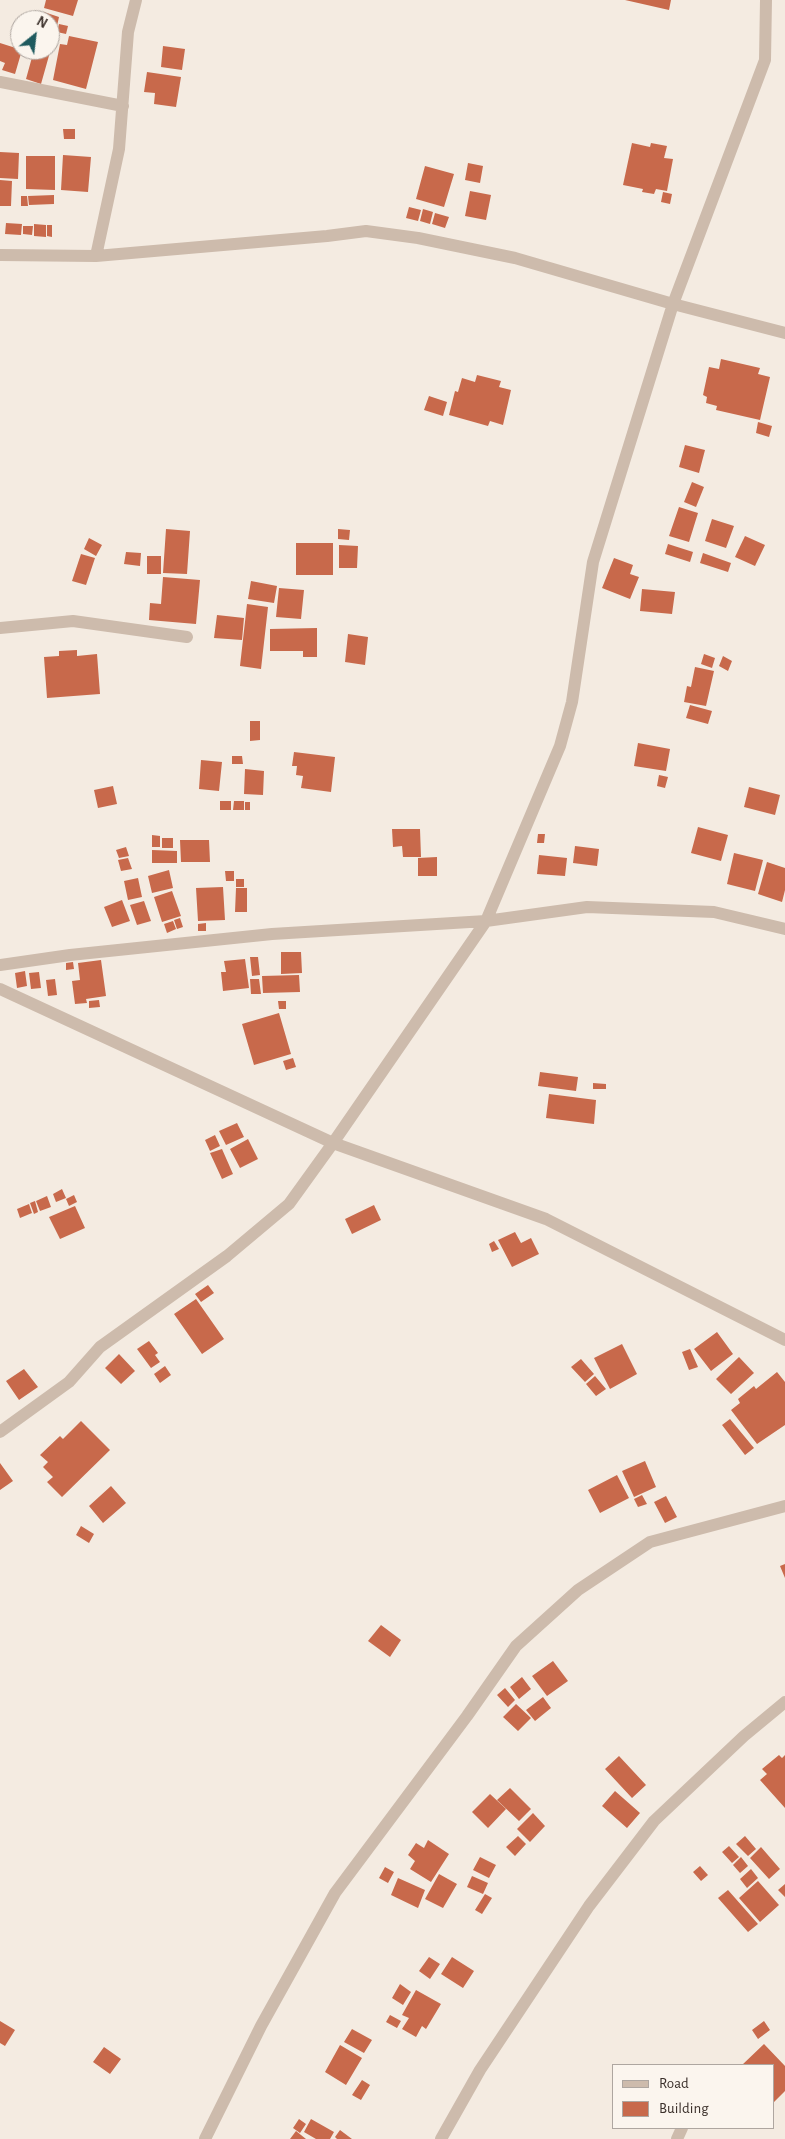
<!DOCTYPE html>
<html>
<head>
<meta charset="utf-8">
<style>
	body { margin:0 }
	#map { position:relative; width:785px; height:2139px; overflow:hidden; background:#f4ebe1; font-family:"Alegreya Sans",sans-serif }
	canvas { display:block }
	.legend { position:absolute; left:612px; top:2064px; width:162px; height:65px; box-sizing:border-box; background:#fbf5ee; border:1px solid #aea6a0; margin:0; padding:6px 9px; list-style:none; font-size:15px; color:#3b302b }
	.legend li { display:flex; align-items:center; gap:10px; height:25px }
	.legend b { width:25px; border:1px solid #aea6a0 }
	.north { position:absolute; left:10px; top:10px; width:50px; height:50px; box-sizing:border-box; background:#fbf5ee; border:1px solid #aea6a0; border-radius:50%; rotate:29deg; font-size:14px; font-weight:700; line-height:20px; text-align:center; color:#3b302b }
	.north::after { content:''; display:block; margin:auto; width:18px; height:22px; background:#1f5a5e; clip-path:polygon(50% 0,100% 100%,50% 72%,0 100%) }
</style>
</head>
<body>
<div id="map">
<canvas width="785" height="2139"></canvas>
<ul class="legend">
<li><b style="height:6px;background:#cdbbac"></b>Road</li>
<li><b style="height:14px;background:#c8694b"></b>Building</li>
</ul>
<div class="north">N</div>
</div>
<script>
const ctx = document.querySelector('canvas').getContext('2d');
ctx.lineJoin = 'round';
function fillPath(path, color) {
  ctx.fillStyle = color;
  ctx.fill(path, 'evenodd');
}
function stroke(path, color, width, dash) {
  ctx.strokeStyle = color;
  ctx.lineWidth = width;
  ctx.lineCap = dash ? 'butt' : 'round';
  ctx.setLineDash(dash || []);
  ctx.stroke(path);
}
const building = new Path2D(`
	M46,0H78L73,16L44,8Z
	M625,0H671L669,10Z
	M44,12L59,17L57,26L50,24V20H42Z
	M59,24L68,26L66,34L57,32Z
	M50,25L56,27L52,42H50Z
	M69,36L98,42L86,89L53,80L60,44L67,45Z
	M0,43L22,50L15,74L2,70L5,63L0,61Z
	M50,45H52L41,84L26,79L34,50H50Z
	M163,46L185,49L182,70L161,67Z
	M147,72L181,77L176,107L154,104L155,93L144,92Z
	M63,129H75V139H64Z
	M632,143L650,147L651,143L667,146L664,158L673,159L667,191L656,189L654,194L642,192L643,189L623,185Z
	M0,152L19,153L18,179L0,178Z
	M63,155L91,157L88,192L61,190Z
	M26,156H55V190L26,189Z
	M468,163L483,166L480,183L465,180Z
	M425,166L454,174L444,207L416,199Z
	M0,180L12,181L11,206H0Z
	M470,191L491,195L486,220L465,216Z
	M663,192L672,194L670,204L661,202Z
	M54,195V204L29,205L28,196Z
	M21,196H27L28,206H21Z
	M409,207L421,210L418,221L406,218Z
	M423,209L433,212L430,224L420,221Z
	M435,213L449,217L445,228L432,224Z
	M6,223L22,224L21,235L5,234Z
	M34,224L46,225V237L34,236Z
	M47,225H52V237L47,236Z
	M23,226H33L32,235L23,234Z
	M721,359L760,368L758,374L770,377L760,420L716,410L717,406L706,403L707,397L703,395L709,367L719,369Z
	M477,375L501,381L499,387L511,390L503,425L490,421L488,426L449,415L455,391L458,392L462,378L475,382Z
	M429,396L447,402L443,416L424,410Z
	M758,422L772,426L769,437L756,433Z
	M685,445L705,450L699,473L679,467Z
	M692,482L704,487L696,507L684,502Z
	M679,507L698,513L689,542L669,536Z
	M712,519L734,526L726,548L705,541Z
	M166,529L190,531L187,574L163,573Z
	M338,529L350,530L349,540L338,539Z
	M745,536L765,545L755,566L735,557Z
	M89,538L102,545L96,556L84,549Z
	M296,543H333V575H296Z
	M668,544L693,552L690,562L665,554Z
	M339,545L358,546L357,568H339Z
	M126,552L141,553L140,566L124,564Z
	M703,553L731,563L728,572L700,563Z
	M81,554L95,558L86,585L72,581Z
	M147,556H161V574H147Z
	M614,558L633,565L630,574L639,577L630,599L602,588Z
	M163,577L200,580L196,624L149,620L150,603L161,604Z
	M251,581L277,586L274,603L248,599Z
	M279,588L304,590L301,619L276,617Z
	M642,589L675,592L672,614L640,611Z
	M247,604L268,607L261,669L240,666Z
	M217,615L244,618L242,640L214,638Z
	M317,628V657H303V651H270V629Z
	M348,634L368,637L365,665L345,662Z
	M77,650V656L97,654L100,694L47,698L44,657L59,656V651Z
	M704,654L715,658L712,668L701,664Z
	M723,656L732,661L728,671L719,666Z
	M695,667L714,671L706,706L684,702L687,686L691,687Z
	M690,705L712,711L708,724L686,718Z
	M250,721H260V740L250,741Z
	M638,743L670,749L666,771L634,766Z
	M294,752L335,757L331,792L301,788L303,776L296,775L297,766H292Z
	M232,756H242L243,764H232Z
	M201,760L222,762L219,791L199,789Z
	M245,769L264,771L263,795L244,794Z
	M659,775L668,777L665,788L657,786Z
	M113,786L117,804L98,808L94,790Z
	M749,787L780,795L775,815L744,807Z
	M220,801H231V810H220Z
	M234,801H244V810H233Z
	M245,802H250V810H245Z
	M698,827L728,835L721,861L691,853Z
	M392,829H420L421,857H403L402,846L393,847Z
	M538,834H545L544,843H537Z
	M152,835L160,836V847H152Z
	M162,838H173V848H162Z
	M180,840H209L210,862H181Z
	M575,846L599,849L597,866L573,863Z
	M126,847L129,856L119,858L116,850Z
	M152,850L177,851V863H152Z
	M734,853L763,860L755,891L727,884Z
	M539,855L567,858L565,876L537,874Z
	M437,857V876H418V858Z
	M128,858L132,869L121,871L118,860Z
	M767,862L785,868V890L782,902L758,894Z
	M169,870L173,888L152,893L148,876Z
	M225,871H234V881H226Z
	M138,878L142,897L128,900L124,881Z
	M236,879H244V887H236Z
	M223,887L225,920L198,921L196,888Z
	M236,888H247V912H235Z
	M172,891L181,916L162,922L154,897Z
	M122,900L130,921L112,927L104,907Z
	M144,901L151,921L137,925L130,905Z
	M180,918L183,927L177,929L174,920Z
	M173,921L176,929L167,933L164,924Z
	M206,923V931H198V924Z
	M281,952H301L302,973L281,974Z
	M250,957H258L260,975L252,976Z
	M245,959L249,988L223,991L221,972H226L224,961Z
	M101,960L106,996L86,999L87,1003L75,1004L72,981L80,980L78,963Z
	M73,962L74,969L66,970V963Z
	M25,971L27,986L17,988L15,973Z
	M39,972L41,988L31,989L29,973Z
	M299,975L300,992L263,993L262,976Z
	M55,979L57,995L48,996L46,980Z
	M250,979H259L261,994H251Z
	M99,1000L100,1007L89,1008V1001Z
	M278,1001H286V1009H279Z
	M279,1013L291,1054L254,1065L242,1024Z
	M293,1058L296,1067L286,1070L283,1061Z
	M540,1072L578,1077L576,1091L538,1086Z
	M593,1083L606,1084V1089H593Z
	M549,1094L596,1100L594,1124L546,1118Z
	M237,1123L244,1137L226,1145L219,1131Z
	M215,1135L220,1146L210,1151L205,1140Z
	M248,1139L258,1159L240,1168L230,1149Z
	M222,1149L233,1174L222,1179L210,1153Z
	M62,1189L66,1198L56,1202L53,1194Z
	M74,1195L77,1202L69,1206L66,1199Z
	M47,1196L51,1207L40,1211L36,1201Z
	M35,1201L38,1212L34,1214L30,1203Z
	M29,1204L32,1213L20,1218L17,1209Z
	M374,1205L381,1220L352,1234L345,1219Z
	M75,1206L85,1228L60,1239L49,1217Z
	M515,1232L521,1243L531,1238L539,1254L512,1267L498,1240Z
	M494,1241L499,1249L492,1252L489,1244Z
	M208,1285L214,1293L201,1302L195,1294Z
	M196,1299L224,1339L202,1354L174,1314Z
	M717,1332L733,1354L711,1371L694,1349Z
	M149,1341L158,1353L155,1355L160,1362L151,1368L137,1349Z
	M622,1344L637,1374L610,1389L594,1358Z
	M690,1349L698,1367L689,1370L682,1352Z
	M119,1354L135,1371L121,1384L105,1368Z
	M739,1357L754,1373L731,1394L716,1379Z
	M581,1359L594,1374L585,1382L571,1367Z
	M165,1366L171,1375L160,1383L154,1374Z
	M24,1369L38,1387L19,1400L6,1381Z
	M777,1372L785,1382V1425L757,1444L731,1410L740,1403L738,1399L754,1386L756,1389Z
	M595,1376L606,1389L596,1396L586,1384Z
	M730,1419L754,1448L745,1455L722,1425Z
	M81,1421L110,1450L62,1497L47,1482L53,1477L43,1467L48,1462L40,1455L60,1436L63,1439Z
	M645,1461L656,1487L634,1497L622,1471Z
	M0,1463L13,1481L0,1490Z
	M617,1475L629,1498L600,1513L588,1490Z
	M111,1486L126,1503L103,1523L89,1506Z
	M642,1495L647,1504L638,1507L634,1499Z
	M666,1496L677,1517L665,1523L654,1502Z
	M81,1526L94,1534L89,1543L76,1535Z
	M785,1564V1578L780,1566Z
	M381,1625L401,1640L390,1657L368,1641Z
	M553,1661L568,1681L547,1696L532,1676Z
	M522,1677L531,1689L519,1699L510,1687Z
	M505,1688L515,1700L508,1707L497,1695Z
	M543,1697L551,1708L535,1721L526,1710Z
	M516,1704L531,1718L518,1731L503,1717Z
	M779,1755L782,1758L785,1755V1808L760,1780L767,1774L762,1769Z
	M619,1756L646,1785L632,1798L605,1769Z
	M510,1788L531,1809L519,1821L497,1800Z
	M615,1791L640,1813L627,1828L602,1806Z
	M490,1794L506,1809L488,1828L472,1812Z
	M533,1813L545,1826L530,1842L517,1829Z
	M518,1836L526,1844L515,1856L506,1847Z
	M745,1836L756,1849L748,1856L736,1844Z
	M428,1840L449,1854L431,1882L410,1869L415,1861L408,1855L416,1843L424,1848Z
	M729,1846L739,1857L732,1863L722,1852Z
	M761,1847L780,1869L769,1879L750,1858Z
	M480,1857L496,1865L489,1878L473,1870Z
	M741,1857L748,1866L740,1873L733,1865Z
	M700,1866L708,1875L701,1881L693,1872Z
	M385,1867L394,1872L388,1883L379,1878Z
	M751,1869L758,1878L747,1888L740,1879Z
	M439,1874L457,1884L443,1908L425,1899Z
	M472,1876L488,1883L483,1894L467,1887Z
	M398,1878L425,1890L418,1908L391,1895Z
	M758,1881L779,1905L760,1922L739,1898Z
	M785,1884V1897L778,1890Z
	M728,1890L758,1924L748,1932L718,1898Z
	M485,1894L492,1898L482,1914L475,1910Z
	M429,1957L440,1964L430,1979L419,1971Z
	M452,1957L474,1971L463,1988L441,1974Z
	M400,1984L411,1992L403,2005L392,1998Z
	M416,1990L441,2004L426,2029L422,2026L416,2037L402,2029L409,2018L402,2015Z
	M390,2015L401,2021L397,2028L386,2022Z
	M0,2021L15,2030L5,2046L0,2043Z
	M764,2021L770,2030L758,2039L752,2030Z
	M352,2029L372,2040L364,2053L344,2042Z
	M764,2044L785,2066V2091L774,2102V2065H742Z
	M340,2045L362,2058L346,2085L325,2072Z
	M104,2047L121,2059L110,2074L93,2062Z
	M362,2080L370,2085L361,2100L352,2095Z
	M299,2119L306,2124L300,2133L293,2128Z
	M311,2119L334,2132L330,2139H316L304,2132Z
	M340,2130L352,2139H337L335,2137Z
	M296,2131L306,2139H290Z`);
const street = new Path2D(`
	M0,82L123,106
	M0,255L96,256L327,236L366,231L418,238L515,258L673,304L785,333
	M96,256L119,149L128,32L136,0
	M0,628L73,621L187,637
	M0,965L70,955L272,934L486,921L587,907L714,912L785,929
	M0,989L333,1143L546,1219L785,1340
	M0,1432L69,1382L100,1347L227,1256L289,1204L333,1143L486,921L560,746L572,702L593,562L673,304L765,60L766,0
	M205,2139L261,2026L335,1893L467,1716L516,1646L578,1590L650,1542L785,1506
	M441,2139L480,2070L589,1906L654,1821L744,1736L785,1702
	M677,2139L682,2128`);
fillPath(building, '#c8694b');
stroke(street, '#cdbbac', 12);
</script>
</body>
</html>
